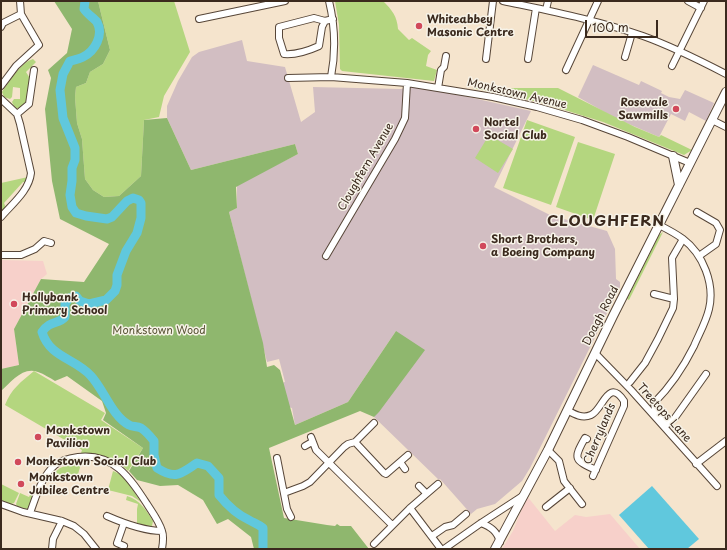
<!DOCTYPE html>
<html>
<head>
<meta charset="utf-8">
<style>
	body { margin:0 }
	#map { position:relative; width:727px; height:550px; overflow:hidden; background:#f5e4cd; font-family:"Playpen Sans",sans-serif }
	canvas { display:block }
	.frame { position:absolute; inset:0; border:2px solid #3b2a1e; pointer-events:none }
	.scale { position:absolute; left:585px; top:20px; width:73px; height:18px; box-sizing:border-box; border:2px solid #3b2a1e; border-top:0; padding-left:5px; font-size:12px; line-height:14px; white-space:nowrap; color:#3b2a1e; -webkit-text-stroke:3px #f7f3e8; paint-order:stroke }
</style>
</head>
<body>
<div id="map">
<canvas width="727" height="550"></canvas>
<div class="frame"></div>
<div class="scale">100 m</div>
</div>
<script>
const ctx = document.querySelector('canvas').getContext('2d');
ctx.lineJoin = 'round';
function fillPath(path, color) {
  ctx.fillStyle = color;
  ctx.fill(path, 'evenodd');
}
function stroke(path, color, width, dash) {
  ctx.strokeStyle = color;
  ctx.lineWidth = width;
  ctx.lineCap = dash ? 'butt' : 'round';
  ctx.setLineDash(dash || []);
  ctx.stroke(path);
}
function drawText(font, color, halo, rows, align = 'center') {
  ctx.font = font + ' "Playpen Sans",sans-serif';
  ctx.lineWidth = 3;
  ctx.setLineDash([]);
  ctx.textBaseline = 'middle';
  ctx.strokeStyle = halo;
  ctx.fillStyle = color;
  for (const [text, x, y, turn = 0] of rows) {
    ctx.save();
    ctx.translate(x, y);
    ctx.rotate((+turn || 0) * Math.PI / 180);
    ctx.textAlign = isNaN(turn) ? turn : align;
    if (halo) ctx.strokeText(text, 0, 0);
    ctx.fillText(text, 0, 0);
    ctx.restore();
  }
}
const built = new Path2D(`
	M1,260L43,261L47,274L41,279L14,329L19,365L1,369Z
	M527,496L555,531L575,515L586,517L610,514L640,549H502L513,531Z`);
const industrial = new Path2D(`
	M242,40L247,61L285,67L301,122L315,112L313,87L401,89L415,85L531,111L494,187L550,215L607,231L615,249L616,279L620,282V287L530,468L522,481L495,504L477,509L471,514L440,479L439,480L374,417L396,331L348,402L295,425L292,408L288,407L281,383L285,382L279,359L267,362L229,212L237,208V185L298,154L295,144L191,170L167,118V106L178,81L192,57L199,52Z
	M593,65L639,85L641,81L662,91L661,93L669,97L680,99L685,90L714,103L706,121L689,112L685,121L671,114L659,137L615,118L578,97Z`);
const green = new Path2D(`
	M98,1H174L190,52L164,96L159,117L144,120L141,176L119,196L104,197L93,190L85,179L82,139L77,123L75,97L76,87L86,83L90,72L103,64L110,50Z
	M335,1H383C392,10 397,16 398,29L409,40L412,38L431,51L428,55L426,66L437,70L434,81L342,71L340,69L339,25Z
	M33,59L36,62L26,72L31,80L28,102L20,108H15L12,102L14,99H20V88L13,87L12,97L10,99L4,97L2,92C10,81 20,63 33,59Z
	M472,88H558L635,127L659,137L661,135L692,150L684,155L603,122L539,102Z
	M527,120L575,137L551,205L503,188Z
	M489,135L513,149L498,173L475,158Z
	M578,142L615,154L593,220L556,207Z
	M28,177L27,182H23L4,203L6,208L1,214V183Z
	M663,232L629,300L627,299L659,235Z
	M34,371L105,413L101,420L143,448L128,471C115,457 99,455 81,453L82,450L5,405C11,389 21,382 34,371Z
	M75,462L81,464L76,481L54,475V473L60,468Z
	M113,471C126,475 133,491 141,502L132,496L108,490Z
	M1,484L19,493L14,503L11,504L1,500Z
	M36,485H38L31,507L26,509L17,506L16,504L20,493L29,497L34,487H35Z
	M127,496C140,500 146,510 153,521L152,526L148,527L137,523V509L138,504L126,500Z`);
const forest = new Path2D(`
	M54,1H98L110,50L103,64L90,72L86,83L76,87L75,97L77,123L82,139L85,179L93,190L104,197L119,196L141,176L144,120L167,118L191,170L295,144L298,154L236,187L237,208L229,212L263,343L267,367L274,365L280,370L295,425L348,402L396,331L425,350L379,412L374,417L360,411L269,448L284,518L327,525L335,526L337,524L340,526H351L369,549H254L251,537L228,519L217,524L203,500L178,485L160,486L137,480L129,471L143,448L103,420L106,413L102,401L67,376L55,381C50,378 44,374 38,372C23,366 11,382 1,391V369L19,365L14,329L41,279L84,282L109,244L60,219L52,181L45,109L51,78L48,70L67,53L72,29Z`);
const water = new Path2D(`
	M652,486L699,539L687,549H649L619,515Z`);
const river = new Path2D(`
	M85,1L84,9C87,14 94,18 97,22C104,35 95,51 83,57C79,59 74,60 70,61L63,74L60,90L63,118L75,148V160L72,168V181L70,195L72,207L76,213L86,216L107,219L112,217L127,201L133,198L139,200L141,203V218L137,233L126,251L117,275V285L115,291L106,300L89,304L80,301L76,296L69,298L65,304V317C58,325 50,320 42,332C50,358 75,358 91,376C104,390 112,416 129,425C132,427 137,426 141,428C146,431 150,436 154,441V455L157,468C176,480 180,474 197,463L208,466L219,478V495C227,505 236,514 249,520C254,523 258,524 263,528V549`);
const minor = new Path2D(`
	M329,1C335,26 336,51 331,77
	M503,1C550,11 597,20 643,36C671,46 699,60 726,74
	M688,1L701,8
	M546,10L548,1
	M199,19L285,1
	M325,21L314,18L279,27V38L284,54C296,55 308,51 319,46L322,27L325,21L333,19
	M1,27L3,23L21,14
	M625,57L632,33
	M486,59L493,1
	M528,59L536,8
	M672,66L704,1
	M566,70L598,1
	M288,78L331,77L407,83L493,97L537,107L582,120L628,137L690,163
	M1,86L16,66L39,45L21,14L20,1
	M438,88L441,70L444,67L446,56
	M1,99L17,114L20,124L31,173C29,191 12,204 1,217
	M17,114L29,104L34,70
	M712,120L726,127
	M697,212L716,223L720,230L716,244L699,256
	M659,225C667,229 675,233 683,239C703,254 715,284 709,309C706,322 699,334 694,346C683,368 671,386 654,403C655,413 658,419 668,424L674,419L706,374
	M1,255H21L35,249L44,241L51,243
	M326,256L395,139L405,118L407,83
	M654,294L674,299
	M595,353L631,390L717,486
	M630,382L645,363L658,339L673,308L674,299L672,258L683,239
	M567,410C574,414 582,419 591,415C603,410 608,377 624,401V406L593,476
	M311,437L316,450L392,525
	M587,439L585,438C573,459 574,460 596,470
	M355,442L384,473L386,474L408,455
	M305,446L312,442
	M548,450L559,461L564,481L582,504
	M277,458L287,509L291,517
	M400,462L405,469
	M696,464L726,441
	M419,486L426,493
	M284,493L303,486L310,482L344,447L348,444L355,442L374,423
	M1,504L23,512L62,521L74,526L84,534L96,549
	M546,507L570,488
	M410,508L441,549
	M30,513C36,497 41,477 55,465C61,460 71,458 78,457C114,453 130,478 147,504C152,512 159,521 162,531C164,536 163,543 162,549
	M107,516C123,523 144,531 162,531
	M124,523L117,543L124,546
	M481,523C491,527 497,531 500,542
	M432,536L445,527L453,525L466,514
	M374,544L410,508L438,484
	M52,549L53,539L62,521
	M444,549L481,523L524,495`);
const major = new Path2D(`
	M673,156L679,185
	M495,549L548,450L613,316L726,92`);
const markers = [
	[419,26,4,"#d1495b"],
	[676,109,4,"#d1495b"],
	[476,129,4,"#d1495b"],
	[483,246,4,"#d1495b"],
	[14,304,4,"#d1495b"],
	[38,437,4,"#d1495b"],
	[18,462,4,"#d1495b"],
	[21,484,4,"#d1495b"]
];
const poiNames = [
	["Whiteabbey",427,20],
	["Masonic Centre",427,33],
	["Rosevale",668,103,"right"],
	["Sawmills",668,116,"right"],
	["Nortel",484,123],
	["Social Club",484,136],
	["Short Brothers,",491,240],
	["a Boeing Company",491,253],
	["Hollybank",22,298],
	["Primary School",22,311],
	["Monkstown",46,431],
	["Pavilion",46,444],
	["Monkstown Social Club",26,462],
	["Monkstown",29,478],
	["Jubilee Centre",29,491]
];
const streetNames = [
	["Monkstown Avenue",517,94,13],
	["Cloughfern Avenue",366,167,-60],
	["Doagh Road",601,316,-63],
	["Treetops Lane",664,413,48],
	["Cherrylands",600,434,-67]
];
const parkNames = [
	["Monkstown Wood",159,331]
];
const districtNames = [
	["CLOUGHFERN",606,222]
];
fillPath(built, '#f7d0ca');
fillPath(industrial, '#d2bec2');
fillPath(green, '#b4d67f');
fillPath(forest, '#8fb76e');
fillPath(water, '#60c8dd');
stroke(river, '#60c8dd', 9);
stroke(minor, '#574638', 8);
stroke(major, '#574638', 10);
stroke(minor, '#fff', 6);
stroke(major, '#fff', 8);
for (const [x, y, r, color] of markers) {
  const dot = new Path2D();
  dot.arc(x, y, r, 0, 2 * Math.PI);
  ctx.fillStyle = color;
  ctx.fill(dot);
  stroke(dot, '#f7f3e8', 1.5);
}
drawText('bold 11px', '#3b2a1e', '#f7f3e8', poiNames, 'left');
drawText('11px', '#3b2a1e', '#f7f3e8', streetNames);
drawText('11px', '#595536', '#f7f3e8', parkNames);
ctx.letterSpacing = '1px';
drawText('bold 15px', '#3b2a1e', '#f7f3e8', districtNames);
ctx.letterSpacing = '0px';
</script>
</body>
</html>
